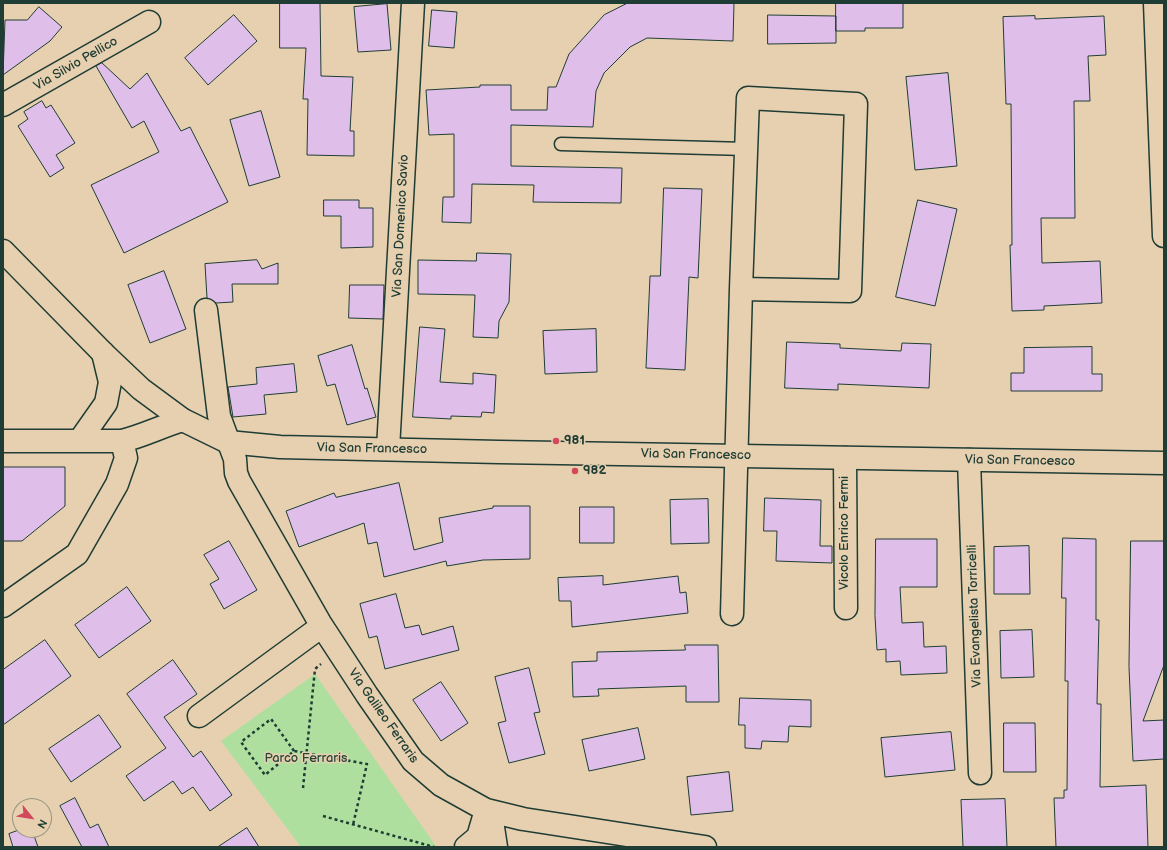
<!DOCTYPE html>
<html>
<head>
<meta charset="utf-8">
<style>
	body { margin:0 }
	#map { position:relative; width:1167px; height:850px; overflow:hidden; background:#e7d0b0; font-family:"Balsamiq Sans",sans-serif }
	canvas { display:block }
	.frame { position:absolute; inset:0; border:4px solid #1f3d34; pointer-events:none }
	.north { position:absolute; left:12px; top:798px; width:40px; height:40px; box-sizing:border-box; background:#e7d0b0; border:1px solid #97957e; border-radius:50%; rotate:120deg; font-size:11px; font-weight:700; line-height:16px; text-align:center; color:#1f3d34 }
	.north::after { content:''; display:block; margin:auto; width:14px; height:18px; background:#d1495b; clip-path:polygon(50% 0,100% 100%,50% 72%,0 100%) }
</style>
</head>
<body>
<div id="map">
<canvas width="1167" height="850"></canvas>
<div class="frame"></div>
<div class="north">N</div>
</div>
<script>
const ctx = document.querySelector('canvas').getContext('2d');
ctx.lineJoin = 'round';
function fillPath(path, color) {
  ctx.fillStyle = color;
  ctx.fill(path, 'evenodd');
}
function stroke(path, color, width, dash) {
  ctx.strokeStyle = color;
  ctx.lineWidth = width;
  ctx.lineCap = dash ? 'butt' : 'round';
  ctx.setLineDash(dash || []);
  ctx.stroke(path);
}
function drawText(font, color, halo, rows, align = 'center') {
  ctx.font = font + ' "Balsamiq Sans",sans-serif';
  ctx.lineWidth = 3;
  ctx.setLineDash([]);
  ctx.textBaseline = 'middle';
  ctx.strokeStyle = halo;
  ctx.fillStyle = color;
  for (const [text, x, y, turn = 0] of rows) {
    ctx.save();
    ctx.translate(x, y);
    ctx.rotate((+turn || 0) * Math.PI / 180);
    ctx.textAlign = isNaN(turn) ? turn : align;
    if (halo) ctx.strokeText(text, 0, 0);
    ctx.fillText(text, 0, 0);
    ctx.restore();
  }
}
const green = new Path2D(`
	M315,674L436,846L301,847L221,741Z`);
const building = new Path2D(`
	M280,3H320L321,76L353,77L350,131H354V156L307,155L308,99H303L306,48H280Z
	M628,3H734L733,41L647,38L630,47L604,73L596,91L593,127L511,125V166L622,168L621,203L533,202L534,185L472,184L471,223L442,222L443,197H454V134L429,135L426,90L480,87V85H511V110H547L548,87H556L569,54L604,15Z
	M836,3H903V28H865V31H836Z
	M387,4L391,50L358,52L354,7Z
	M39,7L62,27L50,41L3,75L5,20H27Z
	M432,10L457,12L454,48L429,46Z
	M234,15L257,41L208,85L185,58Z
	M768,15L836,16V43L768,44Z
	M1035,16V19L1104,16L1106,55L1088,56L1090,101H1074L1075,218H1041L1042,263L1100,261L1102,303L1044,306V310L1012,311L1010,245H1012L1011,104H1006L1003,17Z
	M102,63L130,89L147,73L181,131L190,127L228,202L124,253L91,185L159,152L144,121L132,128L96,66Z
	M948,73L957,166L915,170L906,77Z
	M42,101L46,108L51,105L75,143L56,155L64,168L50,177L18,126L28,119L24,112Z
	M261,111L280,177L249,186L230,120Z
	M664,188L702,189L698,278L689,277L685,370L646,368L650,276H660Z
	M324,200H359V208H373V247L341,248V216H324Z
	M918,200L957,209L935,306L896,297Z
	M477,253L511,254L509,302L499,321L498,338L473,337L475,295L418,294V260L476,261Z
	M257,260L262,269L278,263V284H232L233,302L216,303L207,298L205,264Z
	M164,271L186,329L150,343L128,285Z
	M350,285H384L383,319L349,318Z
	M420,327L445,329L440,382L473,384V373L496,375L494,413L482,412L481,417L451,416V419L413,417Z
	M596,329L597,372L545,374L543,331Z
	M787,342L840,344V348L901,351L902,343L931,344L929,388L838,384V390L785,388Z
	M352,345L365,389L367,388L376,417L347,425L335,384L327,386L318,356Z
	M1092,347V374H1102V391H1011V373H1024V348Z
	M294,364L297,392L264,395L266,414L233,417L228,387L257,384L256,368Z
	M3,467H65V506L22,541H3Z
	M399,483L414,550L443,542L439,518L493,508V506H530V559L483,560L447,566L446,561L384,577L377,542L368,544L364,523L299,547L286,511L334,493L336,497Z
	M765,498L821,500L820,546H832V563L776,561L777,531H764Z
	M708,499L709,543L671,544L670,500Z
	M580,507H614V543H580Z
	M1063,538L1096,539V620H1099L1097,704H1101L1100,787L1146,785L1148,847H1056L1054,798H1064V790H1067L1068,681H1065L1066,598H1062Z
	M876,539H937V587H900L902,623L923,622L924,647L946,646L947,673L901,675L900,661L886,662V649L877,650L875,616Z
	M229,541L257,590L224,609L210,584L219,579L204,555Z
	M1131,541H1164V665L1143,721L1164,720V759L1133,761L1129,667Z
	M1029,546L1030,594H994V547Z
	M603,576V585L678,576L680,593L686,592L688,613L572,627L571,601H559L558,578Z
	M127,587L151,621L99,658L75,625Z
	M396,594L405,628L419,625L422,635L453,626L459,650L385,669L377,636L369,638L360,604Z
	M1032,630L1034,677L1001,678L1000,631Z
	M45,640L71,676L3,725V670Z
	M685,645H718L719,702H686V686L598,689L599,696L573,697L572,662L597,661V652L685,650Z
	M173,660L197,694L164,717L193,757L201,751L232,795L210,811L193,787L182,794L173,781L144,801L126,776L166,748L127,694Z
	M529,668L540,712L534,713L545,754L509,763L498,723L506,721L495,677Z
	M441,682L468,723L441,741L413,700Z
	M740,698L811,700V727L789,726L788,742L762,741L761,749L745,748V725H739Z
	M99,715L121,747L71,782L49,749Z
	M1004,723H1035L1036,772H1004Z
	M638,728L645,759L589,771L582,740Z
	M951,732L955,770L885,777L881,738Z
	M729,772L733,811L691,815L687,777Z
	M75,798L90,828L98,824L109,847H82L60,806Z
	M1005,799L1007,847H963L961,800Z
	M247,828L259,847H218Z
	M19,830H32L38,847H13L9,834Z`);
const path = new Path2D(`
	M294,751L271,719L241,742L265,775L294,751L367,764L353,825
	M303,788L315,669L321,664
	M323,816L434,847`);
const lane = new Path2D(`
	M561,144L746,149`);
const street = new Path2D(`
	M1155,3L1164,236
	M3,105L149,22
	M206,310L219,416L235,459L236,473L239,481L320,623L367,695L413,761L441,785L486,810L523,819L705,847
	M80,440L106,403L110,382L103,353
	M3,441H122C143,436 162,426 183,420
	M388,449L413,3
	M845,458L846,608
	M969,460L980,773
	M3,606L77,554L117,484L126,458L122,441
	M732,614L741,289L850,291L856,104L748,98L741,289
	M199,716L322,626
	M494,812L492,821L496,847
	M466,847L478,837L486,810`);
const secondary = new Path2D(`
	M3,251L103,353L141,389L183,420L228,442L280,447L499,452L1164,463`);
const markers = [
	[556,441,4,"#d1495b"],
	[575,471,4,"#d1495b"]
];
const streetNames = [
	["Via Silvio Pellico",76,64,-30],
	["Via San Domenico Savio",401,226,-87],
	["Via San Francesco",372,449,1],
	["Via San Francesco",696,455,1],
	["Via San Francesco",1020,461,1],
	["Vicolo Enrico Fermi",845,533,-90],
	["Via Evangelista Torricelli",975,616,-92],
	["Via Galileo Ferraris",383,716,55]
];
const poiNames = [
	["981",564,441],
	["982",583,471]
];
const parkNames = [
	["Parco Ferraris",306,759]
];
fillPath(green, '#afdf9f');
fillPath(building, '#e0beea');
stroke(building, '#1f3d34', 1);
stroke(lane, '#1f3d34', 15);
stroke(street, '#1f3d34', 25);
stroke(secondary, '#1f3d34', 25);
stroke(path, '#1f3d34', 2.5, [3, 3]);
stroke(lane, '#e7d0b0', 12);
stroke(street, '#e7d0b0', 22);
stroke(secondary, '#e7d0b0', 22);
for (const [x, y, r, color] of markers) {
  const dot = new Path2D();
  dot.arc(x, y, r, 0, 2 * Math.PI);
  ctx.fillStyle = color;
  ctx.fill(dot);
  stroke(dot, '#e7d0b0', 1.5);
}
drawText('13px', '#1f3d34', '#e7d0b0', streetNames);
drawText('bold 13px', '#1f3d34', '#e7d0b0', poiNames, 'left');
drawText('13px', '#264539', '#e7d0b0', parkNames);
</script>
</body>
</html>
